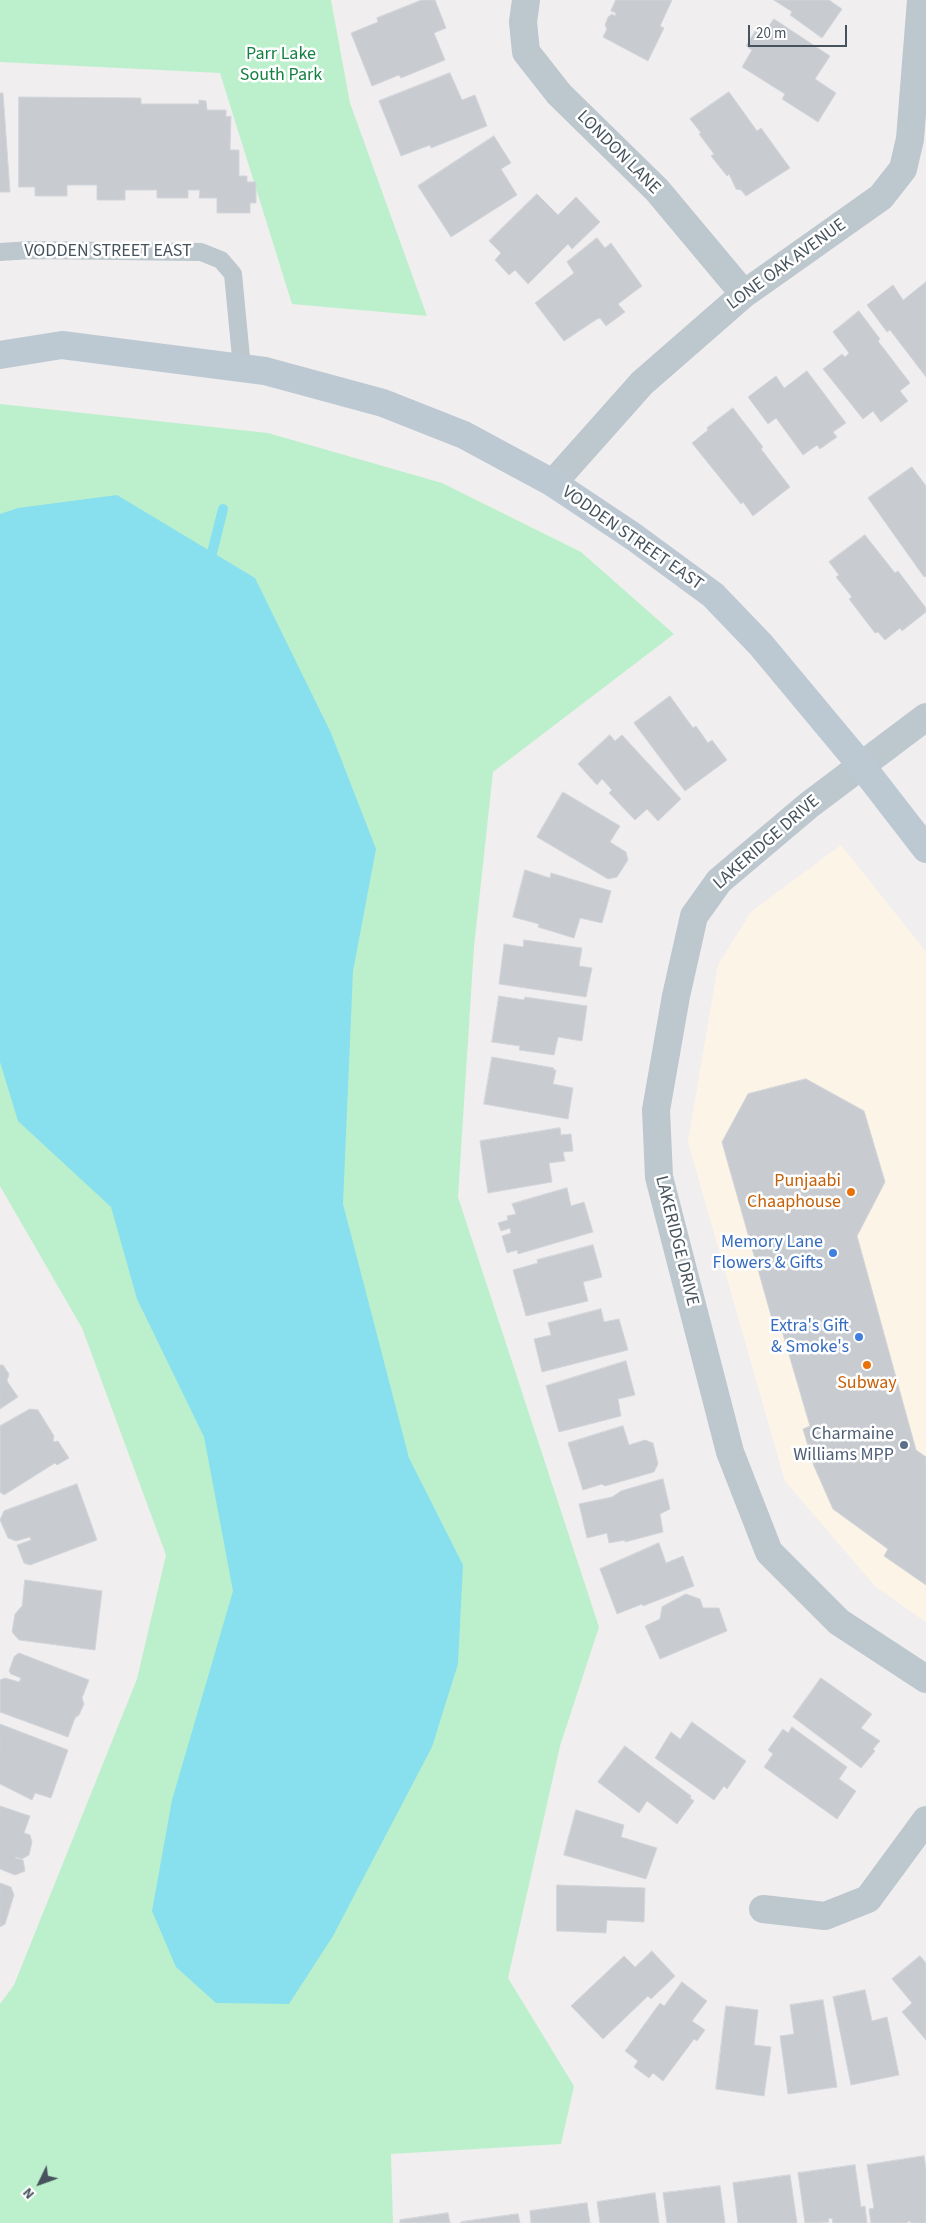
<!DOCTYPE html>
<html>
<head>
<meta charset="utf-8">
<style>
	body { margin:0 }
	#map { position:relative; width:926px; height:2223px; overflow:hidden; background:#f1eeef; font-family:"Source Sans 3",sans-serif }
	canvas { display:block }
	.north { position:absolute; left:15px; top:2158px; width:50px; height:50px; -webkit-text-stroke:4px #fff; paint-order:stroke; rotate:228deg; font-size:14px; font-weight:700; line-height:20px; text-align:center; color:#46535d }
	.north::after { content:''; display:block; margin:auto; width:18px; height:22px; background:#46535d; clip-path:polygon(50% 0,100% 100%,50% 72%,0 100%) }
	.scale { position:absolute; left:748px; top:25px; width:99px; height:22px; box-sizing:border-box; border:2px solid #46535d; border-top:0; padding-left:6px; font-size:15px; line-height:18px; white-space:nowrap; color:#46535d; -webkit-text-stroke:4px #fff; paint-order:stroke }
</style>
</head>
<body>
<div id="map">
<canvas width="926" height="2223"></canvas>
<div class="north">N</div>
<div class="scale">20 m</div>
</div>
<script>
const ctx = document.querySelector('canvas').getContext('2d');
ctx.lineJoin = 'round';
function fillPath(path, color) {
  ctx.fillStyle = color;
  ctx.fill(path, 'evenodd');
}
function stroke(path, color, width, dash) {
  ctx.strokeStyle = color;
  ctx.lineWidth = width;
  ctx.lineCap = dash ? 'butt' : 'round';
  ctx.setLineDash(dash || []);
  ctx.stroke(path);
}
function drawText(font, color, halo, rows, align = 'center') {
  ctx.font = font + ' "Source Sans 3",sans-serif';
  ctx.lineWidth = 5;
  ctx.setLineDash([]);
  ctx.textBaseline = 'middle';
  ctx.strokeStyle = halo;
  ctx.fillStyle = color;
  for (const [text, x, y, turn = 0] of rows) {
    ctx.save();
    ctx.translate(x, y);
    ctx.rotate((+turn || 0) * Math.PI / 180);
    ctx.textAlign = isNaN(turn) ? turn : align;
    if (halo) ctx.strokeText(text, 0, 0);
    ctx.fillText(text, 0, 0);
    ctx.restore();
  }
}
const commercial = new Path2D(`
	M841,845L926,952V1622L875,1586L785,1481L688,1142L718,965L751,912Z`);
const green = new Path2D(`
	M0,0H331L350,103L427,316L292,304L220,73L0,62Z
	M0,404L268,433L442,483L581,552L674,634L493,772L474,947L458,1197L599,1627L560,1746L508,1978L574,2086L561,2144L391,2154L393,2223H0V2004L14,1985L137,1679L166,1555L82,1328L0,1186Z`);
const water = new Path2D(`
	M117,495L255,578L331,733L376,849L353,971L343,1204L409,1458L463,1565L458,1664L432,1747L333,1936L289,2004L216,2003L176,1967L152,1911L172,1800L233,1591L204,1437L137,1299L111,1207L18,1121L0,1062V514L18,508Z`);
const stream = new Path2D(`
	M209,565L223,509`);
const building = new Path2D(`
	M422,0H435L446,28L434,33L445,60L401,78L399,75L372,86L351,33L378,22L377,18Z
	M616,0H672L660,26L664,28L648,61L603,37L607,29L605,25L608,17L612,14L615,16L616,13L611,11Z
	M774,0H829L842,9L822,38L790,15L792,12Z
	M774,19L830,56L815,79L836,93L818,122L782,99L785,94L742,67L752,50L746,46L757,28L764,33Z
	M450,73L462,100L475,95L487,126L431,148L430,145L401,156L379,101Z
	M729,92L757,131L761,128L790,168L746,196L741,190L736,189L729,174L727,176L711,156L714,154L699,134L701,133L690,119Z
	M0,93H3L10,192H0Z
	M19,97L141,98V104H199V100L206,101L207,110H226V117L231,116L230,150H239V176H247V182H256V203H250V213H217V198H199L200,190H188V198H157V190H125V200H97V185H67V196H35V187H19Z
	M494,136L511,163L501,169L517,195L451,237L418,186Z
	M537,194L558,215L576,197L600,222L572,249L568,244L528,284L515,270L509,275L495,260L501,253L489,241Z
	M597,238L605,248L611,243L642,286L618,304L625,312L606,326L600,318L597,319L564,341L535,303L574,273L567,262Z
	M926,282V377L890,330L887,332L867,305L893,285L903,300Z
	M859,311L880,339L878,341L910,383L900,391L908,401L881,422L873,411L863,419L823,369L842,354L845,357L849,353L833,332Z
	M807,371L846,423L833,432L837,437L820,449L817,445L803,455L776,418L768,424L748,397L776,376L784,388Z
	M733,408L763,447L761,449L790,487L753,516L743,502L741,504L692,443L708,430L707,428Z
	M912,467L926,486V576L924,577L868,498Z
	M865,535L895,573L898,571L926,608V612L902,631L900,628L885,640L878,632L875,633L849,599L852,597L836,577L839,575L829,562Z
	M670,696L693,728L696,726L708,743L712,740L727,760L685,791L634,723Z
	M610,735L615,741L622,735L681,799L658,821L647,809L635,820L609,793L612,790L602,779L597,785L578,764Z
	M563,792L620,826L610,842L626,852L628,860L617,877L608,879L537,837Z
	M525,870L550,878L551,873L611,891L602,923L580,918L574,938L538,927L539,924L513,917Z
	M524,940L582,948L579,966L592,968L586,997L499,984L504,944L523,947Z
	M499,996L524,1000L525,997L587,1006L582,1041L558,1037L554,1055L519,1050L520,1046L492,1042Z
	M492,1057L554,1068L553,1070H556L553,1084L573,1088L568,1119L484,1104Z
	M806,1079L864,1111L885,1182L857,1236L916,1450L926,1457V1585L884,1556L888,1549L833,1509L814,1466L803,1429L810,1426L778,1317L772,1319L722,1142L748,1094Z
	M560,1128L561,1135L571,1134L573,1151L563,1152L565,1161L549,1163L552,1182L488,1193L480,1141Z
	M567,1188L571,1206L584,1202L593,1232L518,1254L517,1250L507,1253L502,1236L511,1233L510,1228L501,1231L498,1223L508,1220L507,1216L516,1214L512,1204Z
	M593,1245L602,1277L583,1282L588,1301L526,1316L513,1270L538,1263L537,1260Z
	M601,1309L604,1322L619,1319L628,1350L542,1372L534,1339L551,1335L548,1323Z
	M626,1361L635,1395L618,1399L621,1416L559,1432L546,1386Z
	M0,1365H3L9,1374L7,1381L18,1397L0,1409Z
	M30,1409L38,1410L54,1436L53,1442L58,1441L69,1458L57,1465L55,1463L4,1495L0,1492V1426Z
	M623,1426L629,1445L645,1440L653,1443L658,1464L654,1472L605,1486L602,1484L583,1490L568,1443Z
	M663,1479L670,1509L660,1514L663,1532L625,1542V1540L609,1543L607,1533L587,1538L579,1504L612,1497L621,1491Z
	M77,1484L97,1540L30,1565L24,1563L17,1545L31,1540L30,1537L16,1541L8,1538L0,1520L4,1511Z
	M659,1543L666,1563L683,1556L694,1586L643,1606L642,1604L617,1614L600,1569Z
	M25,1580L102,1591L95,1650L19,1640L12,1632L15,1614L22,1606Z
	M686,1594L700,1599L703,1608H719L727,1631L660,1659L645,1626L660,1619L662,1607Z
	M19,1653L89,1680L82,1698L84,1704L79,1715L75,1718L68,1737L0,1712V1680L5,1678L19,1682L21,1678L11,1674L9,1671L14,1657Z
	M821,1678L872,1714L861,1728L880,1741L873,1749L875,1751L861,1768L793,1717Z
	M692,1722L746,1761L727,1789L724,1786L714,1800L655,1758L671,1732L680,1739Z
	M0,1724L68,1750L51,1798L35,1793L32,1800L0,1784Z
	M792,1727L847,1767L839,1779L856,1791L837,1819L764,1767L773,1754L768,1750L783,1729L788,1733Z
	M625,1746L691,1796L690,1798L694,1801L677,1824L647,1801L639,1813L598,1782Z
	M0,1806L30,1816L24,1833L30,1835L32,1842L29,1855L22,1859L16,1857L15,1858L23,1860L25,1871L15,1875L0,1869Z
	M576,1810L624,1825L621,1837L657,1848L646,1879L564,1855Z
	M0,1883L11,1887L14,1895L5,1924L0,1927Z
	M557,1885L645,1888L644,1922L607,1920L606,1933L557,1931Z
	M652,1951L675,1976L651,1999L648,1996L603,2039L571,2006L624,1956L635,1967Z
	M920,1956L926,1963V2040L902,2012L912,2003L892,1979Z
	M682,1982L707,2001L692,2021L705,2030L697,2041L694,2039L663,2081L653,2073L649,2078L634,2067L638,2061L625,2051L660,2003L664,2006Z
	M865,1990L872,2021L887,2017L899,2075L851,2085L833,1997Z
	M823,2000L837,2087L788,2094L780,2036L794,2034L790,2005Z
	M726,2006L758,2010L754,2045L771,2047L764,2096L716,2089Z
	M924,2156L926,2169V2223H911L910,2221L906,2223H871L869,2209L874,2208L867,2165Z
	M855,2165L861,2207L865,2206L867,2223H833L832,2218L828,2219L829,2222L805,2223L798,2173Z
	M790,2175L797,2223H738L733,2183Z
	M720,2186L725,2223H667L663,2193Z
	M655,2193L659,2223H600L597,2202Z
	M587,2203L590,2223H531L530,2211Z
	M448,2213L450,2223H400V2220Z
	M518,2214L520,2223H461V2222Z`);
const lane = new Path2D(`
	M0,252L31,250L201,252L221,260L233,274L242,368`);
const street = new Path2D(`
	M526,0L523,22L526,52L559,94L657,190L744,294
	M553,483L642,383L744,294L881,197L903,169L910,139L921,0
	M926,717L809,805L719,881L694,916L676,996L656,1110L659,1177L730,1452L769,1552L839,1622L926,1679
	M763,1909L825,1916L868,1899L926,1820`);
const secondary = new Path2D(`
	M0,355L62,345L265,371L383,403L464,435L553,483L634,537L713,595L761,645L861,765L926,849`);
const markers = [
	[851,1192,5,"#e8710a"],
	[833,1253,5,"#3f7fe0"],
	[859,1337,5,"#3f7fe0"],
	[867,1365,5,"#e8710a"],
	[904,1445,5,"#5c6f8a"]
];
const parkNames = [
	["Parr Lake",281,55],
	["South Park",281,76]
];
const streetNames = [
	["LONDON LANE",618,153,45],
	["VODDEN STREET EAST",108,252],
	["LONE OAK AVENUE",787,265,-36],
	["VODDEN STREET EAST",632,539,35],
	["LAKERIDGE DRIVE",767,843,-41],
	["LAKERIDGE DRIVE",676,1241,76]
];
const foodNames = [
	["Punjaabi",841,1182],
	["Chaaphouse",841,1203],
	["Subway",867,1384,"center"]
];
const shopNames = [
	["Memory Lane",823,1243],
	["Flowers & Gifts",823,1264],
	["Extra's Gift",849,1327],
	["& Smoke's",849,1348]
];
const serviceNames = [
	["Charmaine",894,1435],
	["Williams MPP",894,1456]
];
fillPath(commercial, '#fcf5e7');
fillPath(green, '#bcf0cc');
fillPath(water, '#88e0ee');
stroke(stream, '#88e0ee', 10);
fillPath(building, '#c8ccd1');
stroke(building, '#d2d5da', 1);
stroke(lane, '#bcc7ce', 18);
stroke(street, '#bcc7ce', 28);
stroke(secondary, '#bcc9d3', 28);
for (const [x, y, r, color] of markers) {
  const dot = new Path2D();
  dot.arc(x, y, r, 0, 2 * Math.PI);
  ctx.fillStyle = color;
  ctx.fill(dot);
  stroke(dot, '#fff', 2);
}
drawText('18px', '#158043', '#fff', parkNames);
drawText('18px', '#46535d', '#fff', streetNames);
drawText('18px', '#c56008', '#fff', foodNames, 'right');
drawText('18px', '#366cbe', '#fff', shopNames, 'right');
drawText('18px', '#4e5e75', '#fff', serviceNames, 'right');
</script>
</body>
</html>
